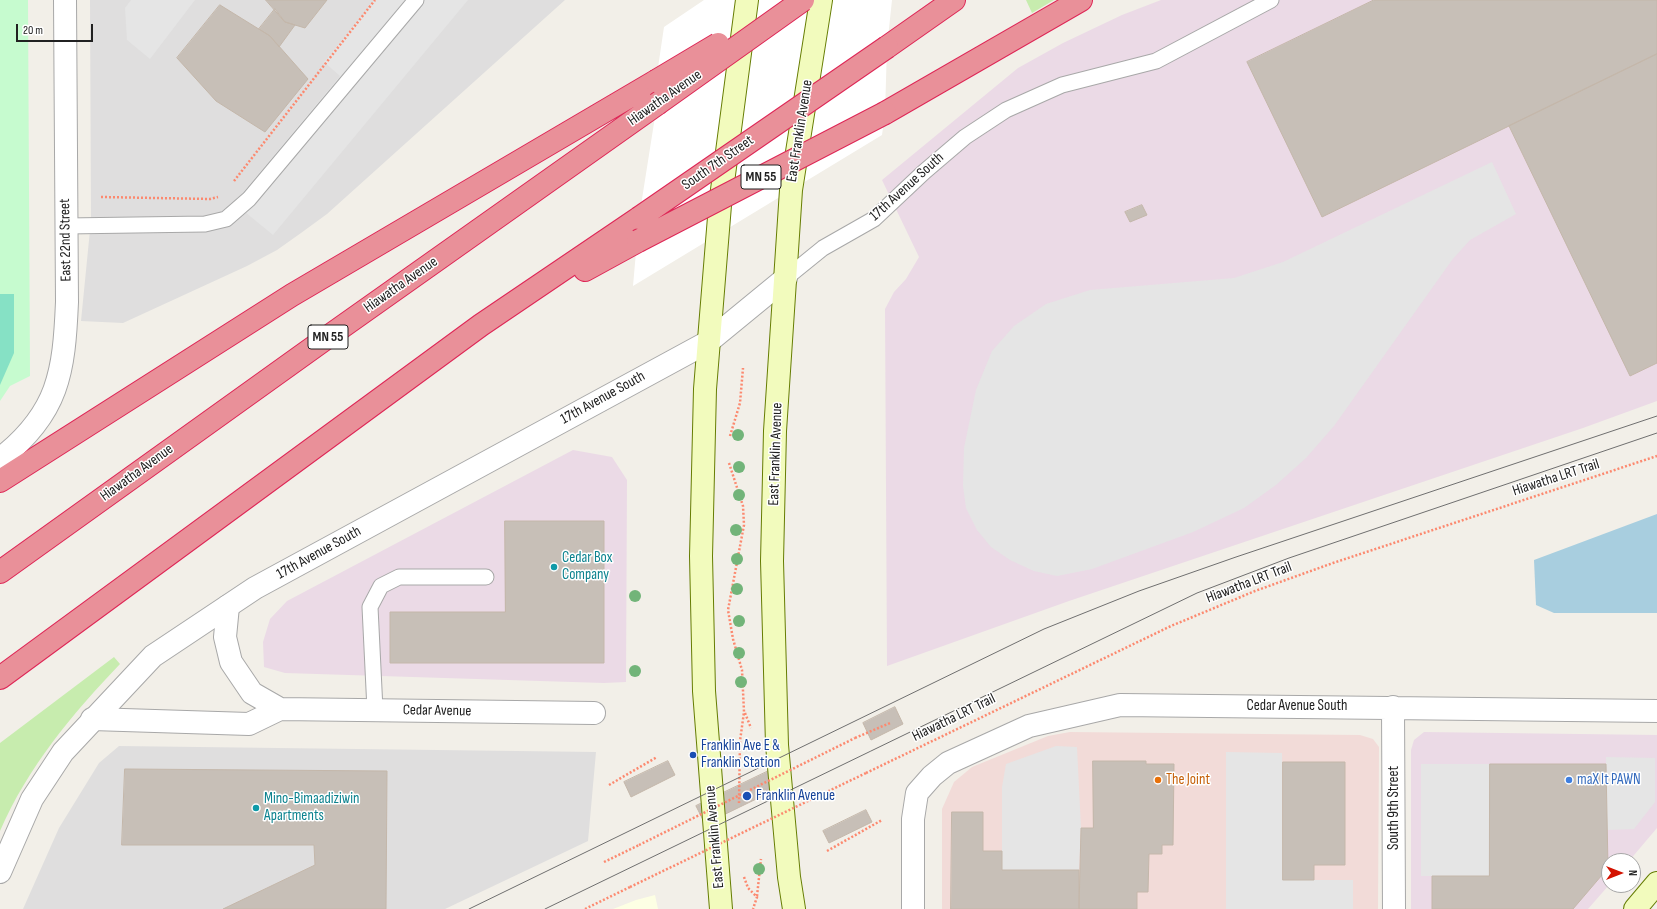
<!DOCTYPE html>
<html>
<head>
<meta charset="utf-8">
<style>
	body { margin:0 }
	#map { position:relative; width:1657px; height:909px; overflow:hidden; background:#f2efe8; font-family:"Sofia Sans Condensed",sans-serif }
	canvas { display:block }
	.north { position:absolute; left:1601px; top:853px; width:40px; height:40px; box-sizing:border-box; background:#fff; border:1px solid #a6a6a6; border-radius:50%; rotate:90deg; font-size:11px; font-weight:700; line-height:16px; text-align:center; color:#212121 }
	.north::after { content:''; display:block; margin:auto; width:14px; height:18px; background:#d31200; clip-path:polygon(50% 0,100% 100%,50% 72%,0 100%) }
	.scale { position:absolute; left:16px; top:24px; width:77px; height:18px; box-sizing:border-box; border:2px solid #212121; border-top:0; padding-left:5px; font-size:12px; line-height:14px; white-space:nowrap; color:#212121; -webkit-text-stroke:3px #fff; paint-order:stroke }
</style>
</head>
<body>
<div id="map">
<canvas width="1657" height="909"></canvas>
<div class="north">N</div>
<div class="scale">20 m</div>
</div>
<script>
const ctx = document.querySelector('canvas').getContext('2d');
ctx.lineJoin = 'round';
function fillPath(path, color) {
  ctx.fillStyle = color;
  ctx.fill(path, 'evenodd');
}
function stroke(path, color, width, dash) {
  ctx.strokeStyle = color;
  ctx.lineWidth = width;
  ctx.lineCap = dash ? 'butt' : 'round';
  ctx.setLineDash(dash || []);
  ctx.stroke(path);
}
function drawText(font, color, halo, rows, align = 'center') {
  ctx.font = font + ' "Sofia Sans Condensed",sans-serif';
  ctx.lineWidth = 3;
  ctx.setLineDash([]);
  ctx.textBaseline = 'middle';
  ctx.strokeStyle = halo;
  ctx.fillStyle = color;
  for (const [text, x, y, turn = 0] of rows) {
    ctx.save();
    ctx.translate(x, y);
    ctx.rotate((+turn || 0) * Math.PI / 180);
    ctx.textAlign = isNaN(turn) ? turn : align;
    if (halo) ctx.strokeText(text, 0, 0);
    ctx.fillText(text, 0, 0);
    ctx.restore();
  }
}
const residential = new Path2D(`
	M90,0H565L327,214L301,233L277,250L247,266L123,323L81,321L91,220Z
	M119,746L596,752L588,841L445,909H23L59,828L99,763Z`);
const commercial = new Path2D(`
	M1070,732L1360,735L1373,739L1379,747L1378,909H942V809L954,782L972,767L1048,736Z`);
const industrial = new Path2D(`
	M1161,0H1657V401L1583,428L1069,601L887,666L885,309L894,292L906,279L919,257L882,180L1018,68L1063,43L1122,15Z
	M573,450L612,457L627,480L626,682L604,683L285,673L264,667L263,642L270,619L287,601Z
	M1424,732L1657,735V828L1629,861H1609V885L1588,909H1411V750L1414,740Z`);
const education = new Path2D(`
	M655,895L658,909H613L636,900Z`);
const grass = new Path2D(`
	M1026,0H1054L1032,13Z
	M114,657L120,664C72,714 28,767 0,831V743Z`);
const park = new Path2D(`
	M0,0H28L30,376L10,386L0,401Z`);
const pitch = new Path2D(`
	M0,294H14V353L0,385Z`);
const parking = new Path2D(`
	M131,0H195L150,59L127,40L125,8Z
	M375,0H468L273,235L234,203L340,76L324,62Z
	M1492,162L1516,214L1470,240L1452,260L1334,426L1306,458L1276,485L1244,508L1193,532L1092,569L1057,576L1034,571L1010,560L991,547L977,530L966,508L963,486L964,448L976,390L992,351L1014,326L1046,304L1090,290L1234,278L1283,262Z
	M1056,746L1077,747L1081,828L1079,870H1002V787L1006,764Z
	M1226,752L1282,753L1283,880H1353V909H1226Z
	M1606,757L1655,758V802L1634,829L1607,830Z
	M1421,764H1490L1489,876H1421Z`);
const water = new Path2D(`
	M1657,514V613H1554L1536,605L1534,560Z`);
const pier = new Path2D(`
	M704,0H892L887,47L885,113L882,135L633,286L639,218L657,104L656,81L664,27Z`);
const building = new Path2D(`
	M266,0H327L305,28L285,22Z
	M1374,0H1657V54L1322,217L1247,62Z
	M220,5L270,36L308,79L265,132L216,101L177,58Z
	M275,9L285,22L295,25L279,47L270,36L259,29Z
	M1657,54V363L1630,376L1509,126Z
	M1142,205L1147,215L1130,222L1125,212Z
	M505,521H604V663H390V612H505Z
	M895,707L903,724L871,740L863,723Z
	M668,761L675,775L631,797L624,782Z
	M1093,761H1146V764H1174L1173,845H1162V854H1149L1148,892H1137V909H1079L1081,828H1093Z
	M1283,762H1345V865H1314V880H1283Z
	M1490,764H1606L1608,868L1573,909H1432V876H1489Z
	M781,765L789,783L705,824L696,806Z
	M125,769L387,771L386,909H223L315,865L314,845H122Z
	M866,810L872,822L829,843L823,831Z
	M952,812H983V851H1002V870H1079V909H951Z`);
const path = new Path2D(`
	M234,181L375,0
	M101,197L210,199L218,197
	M730,436L740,403L743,368
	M729,463L743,506L744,525L728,610L733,639L742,670L744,712L740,741L739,803
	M745,713L751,728
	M855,738L890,723
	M866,773L1171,626L1255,591L1333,563L1657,456
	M609,785L657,757
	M827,851L882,820
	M604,862L639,845
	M744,877L748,888L757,897L753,909
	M757,896L761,859
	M585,909L630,887`);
const service = new Path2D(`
	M66,226L205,224L226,219L249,199L416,0
	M786,278L823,248L874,219L924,172L965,137L1006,110L1062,85L1156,61L1271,0
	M375,710L370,607L381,586L399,577H486`);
const minor = new Path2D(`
	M0,459C59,413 64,372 67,302L65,0
	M228,606L225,637L231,662L252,693L280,709
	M1393,707L1394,909
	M92,719L249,724L280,709L594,713
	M913,909V819L917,793L932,776L948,763L1029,726L1120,705L1657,711`);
const tertiary = new Path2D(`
	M0,872L32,799L63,752L153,656L255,588L708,342L786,278`);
const secondary = new Path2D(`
	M721,909L704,691L701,556L705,389L720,205L747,0
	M794,909L789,877L777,745L772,561L775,431L791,190L821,0
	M1635,909L1657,883`);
const motorway = new Path2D(`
	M887,47L954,0
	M885,113L1081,0
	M585,270L638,241
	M0,481L292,295L656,81
	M0,572L332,334L657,104
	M0,678L481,325L639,218`);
const tram = new Path2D(`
	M469,909L1044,629L1139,591L1236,557L1657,416
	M545,909L1197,593L1289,558L1657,433`);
const pathBridge = new Path2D(`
	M639,845L855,738
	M630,887L866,773`);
const motorwayBridge = new Path2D(`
	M656,81L718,44
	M657,104L803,0
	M639,218L887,47
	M638,241L885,113`);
const trees = [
	[738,435],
	[739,467],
	[739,495],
	[736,530],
	[737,559],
	[737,589],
	[635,596],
	[739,621],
	[739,653],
	[635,671],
	[741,682],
	[759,869]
];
const markers = [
	[554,567,4,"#0f9aa8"],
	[693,755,4,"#1a4fb4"],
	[1158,780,4,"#e8710a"],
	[1569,780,4,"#3f7fe0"],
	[747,796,5,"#1a4fb4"],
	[256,808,4,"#0f9aa8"]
];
const shields = [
	[761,177,40],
	[328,337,40]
];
const shieldNames = [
	["MN 55",761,177],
	["MN 55",328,337]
];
const streetNames = [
	["Hiawatha Avenue",665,98,-35],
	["East Franklin Avenue",800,131,-81],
	["South 7th Street",718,163,-35],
	["17th Avenue South",907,187,-42],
	["East 22nd Street",66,240,-91],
	["Hiawatha Avenue",401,285,-35],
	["17th Avenue South",603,398,-29],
	["East Franklin Avenue",776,454,-88],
	["Hiawatha Avenue",137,473,-36],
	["Hiawatha LRT Trail",1556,478,-18],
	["17th Avenue South",319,553,-29],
	["Hiawatha LRT Trail",1249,583,-21],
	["Cedar Avenue South",1297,706],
	["Cedar Avenue",437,711,1],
	["Hiawatha LRT Trail",954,718,-26],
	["South 9th Street",1394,808,-90],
	["East Franklin Avenue",715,837,-95]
];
const cultureNames = [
	["Cedar Box",562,558],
	["Company",562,575],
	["Mino-Bimaadiziwin",264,799],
	["Apartments",264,816]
];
const transitNames = [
	["Franklin Ave E &",701,746],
	["Franklin Station",701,763],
	["Franklin Avenue",756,796]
];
const foodNames = [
	["The Joint",1166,780]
];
const shopNames = [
	["maX It PAWN",1577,780]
];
fillPath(residential, '#dfdede');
fillPath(commercial, '#f2dbd8');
fillPath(industrial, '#ebdae6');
fillPath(education, '#fdffe4');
fillPath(grass, '#c7ecae');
fillPath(park, '#c6fbcf');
fillPath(pitch, '#86e1c5');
fillPath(parking, '#e5e5e5');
fillPath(water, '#a8cedf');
fillPath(pier, '#fff');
fillPath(building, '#c7bfb7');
stroke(building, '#c4b7aa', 1);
stroke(service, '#a8a8a8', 17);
stroke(minor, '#a8a8a8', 24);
stroke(tertiary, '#a8a8a8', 24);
stroke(secondary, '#667d03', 24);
stroke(motorway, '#de2656', 24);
stroke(path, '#fc896f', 2.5, [2, 2]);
stroke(service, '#fff', 15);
stroke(minor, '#fff', 22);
stroke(tertiary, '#fff', 22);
stroke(secondary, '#f2fbbd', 22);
stroke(motorway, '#e99099', 22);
stroke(tram, '#6f6f6f', 1);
stroke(motorwayBridge, '#de2656', 24, []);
stroke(pathBridge, '#fc896f', 2.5, [2, 2]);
stroke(motorwayBridge, '#e99099', 22);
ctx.fillStyle = '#72b479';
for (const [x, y] of trees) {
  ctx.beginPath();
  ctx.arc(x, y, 6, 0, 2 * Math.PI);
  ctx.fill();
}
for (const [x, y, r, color] of markers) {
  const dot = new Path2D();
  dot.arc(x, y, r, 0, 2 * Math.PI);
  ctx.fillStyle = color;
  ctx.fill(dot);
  stroke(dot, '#fff', 1.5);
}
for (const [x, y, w] of shields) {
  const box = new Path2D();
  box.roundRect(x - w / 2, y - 12, w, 24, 3);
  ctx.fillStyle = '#fff';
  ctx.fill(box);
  stroke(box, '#212121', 1);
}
drawText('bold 14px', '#212121', null, shieldNames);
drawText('15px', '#212121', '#fff', streetNames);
drawText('15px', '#0d838f', '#fff', cultureNames, 'left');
drawText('15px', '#164399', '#fff', transitNames, 'left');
drawText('15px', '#c56008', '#fff', foodNames, 'left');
drawText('15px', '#366cbe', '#fff', shopNames, 'left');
</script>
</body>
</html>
